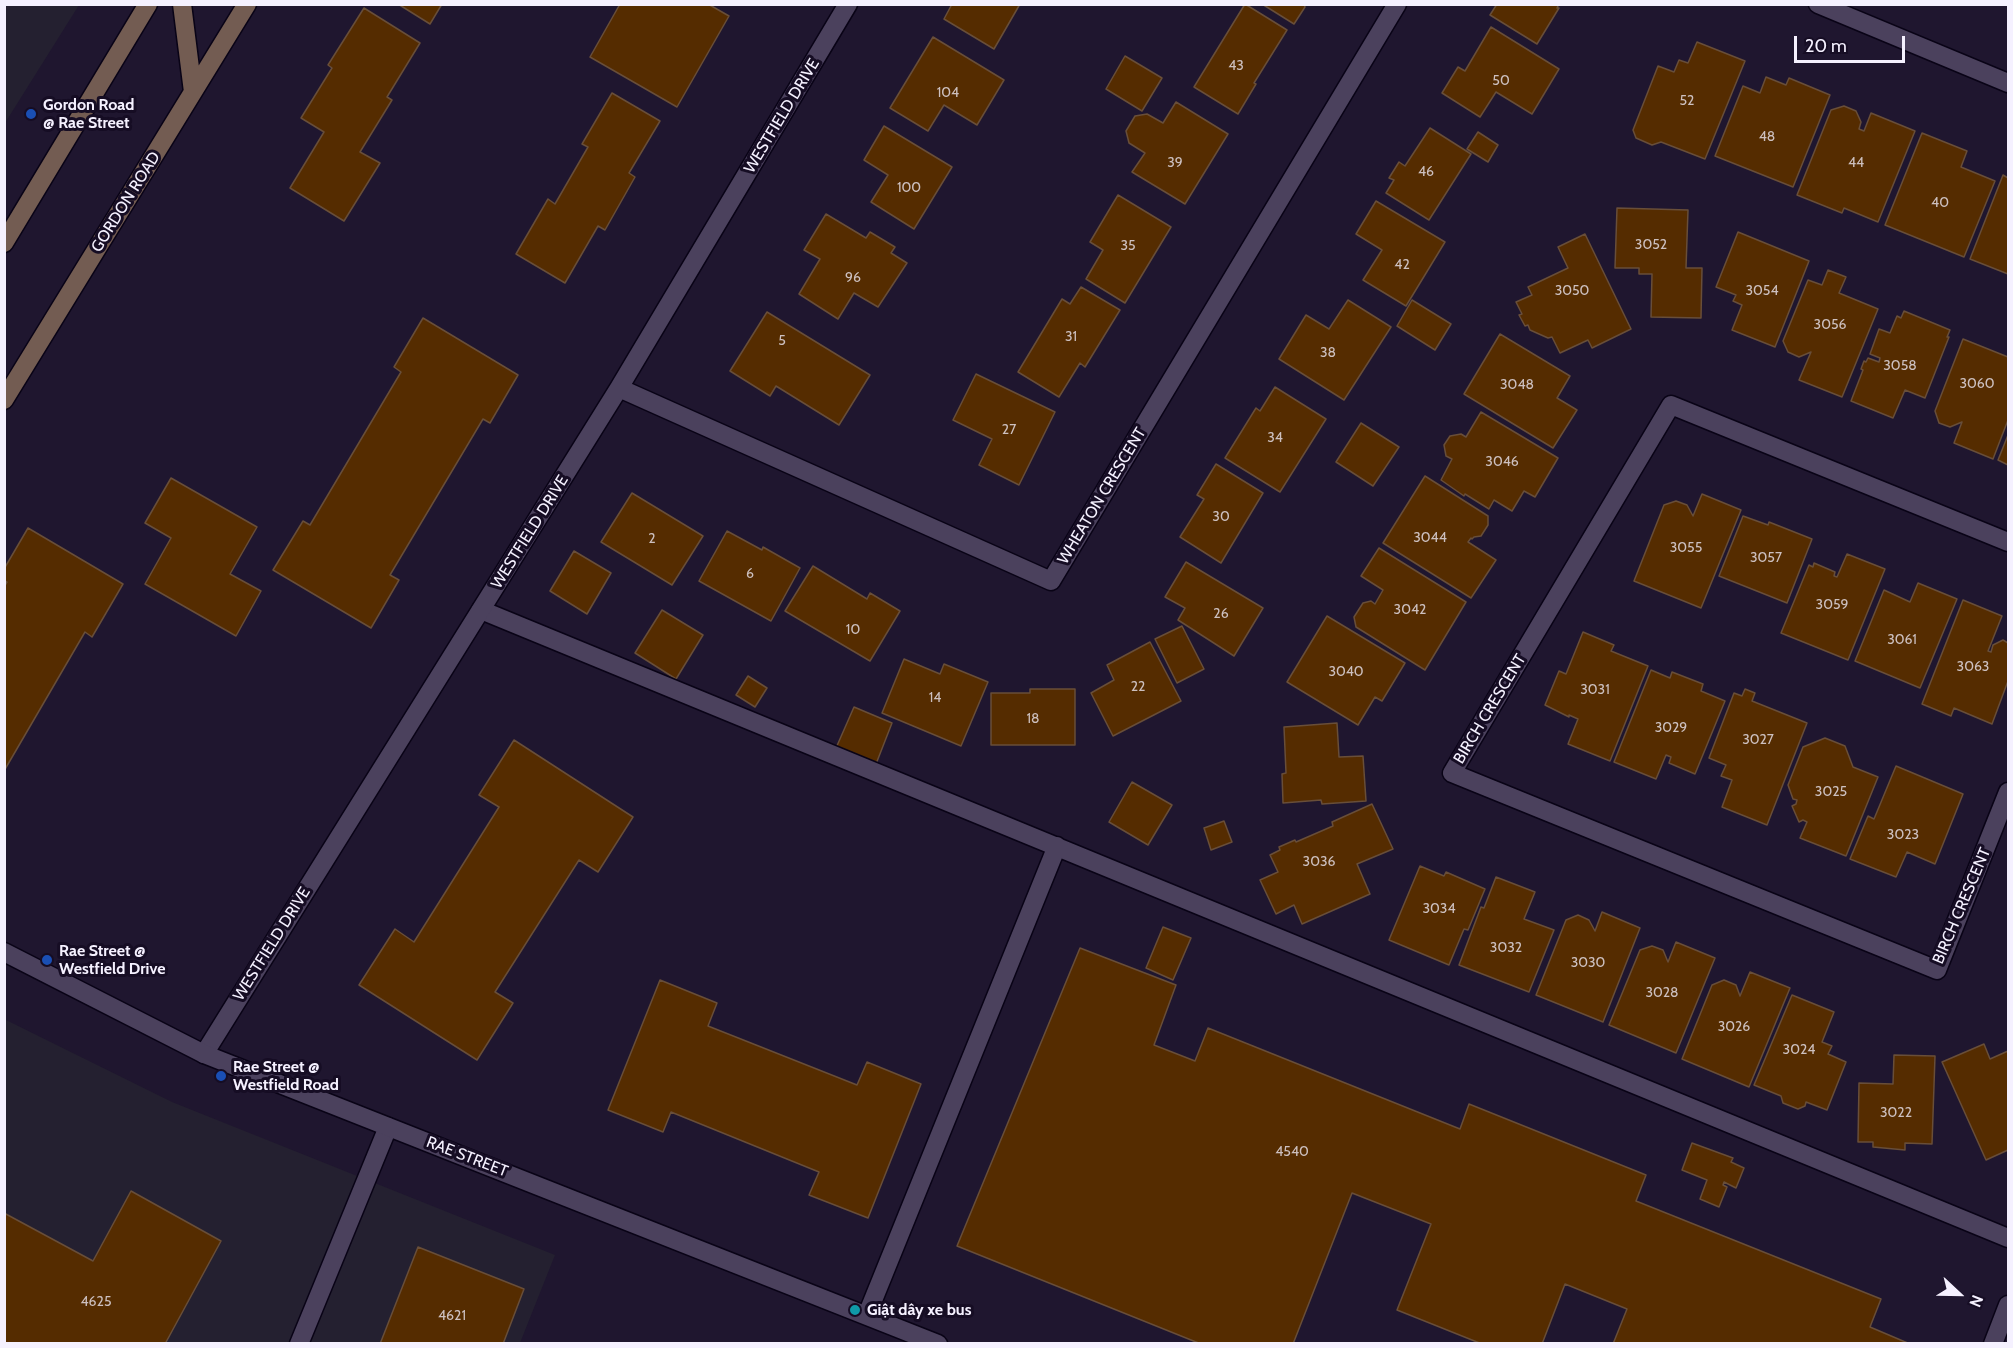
<!DOCTYPE html>
<html>
<head>
<meta charset="utf-8">
<style>
	body { margin:0 }
	#map { position:relative; width:2013px; height:1348px; overflow:hidden; background:#1f162f; font-family:Cabin,sans-serif }
	canvas { display:block }
	.frame { position:absolute; inset:0; border:6px solid #f5f1ff; pointer-events:none }
	.north { position:absolute; left:1929px; top:1264px; width:60px; height:60px; -webkit-text-stroke:4px #160d24; paint-order:stroke; rotate:112deg; font-size:16px; font-weight:700; line-height:24px; text-align:center; color:#f5f1ff }
	.north::after { content:''; display:block; margin:auto; width:21px; height:27px; background:#f5f1ff; clip-path:polygon(50% 0,100% 100%,50% 72%,0 100%) }
	.scale { position:absolute; left:1794px; top:36px; width:111px; height:27px; box-sizing:border-box; border:3px solid #f5f1ff; border-top:0; padding-left:8px; font-size:18px; line-height:21px; white-space:nowrap; color:#f5f1ff; -webkit-text-stroke:4px #160d24; paint-order:stroke }
</style>
</head>
<body>
<div id="map">
<canvas width="2013" height="1348"></canvas>
<div class="frame"></div>
<div class="north">N</div>
<div class="scale">20 m</div>
</div>
<script>
const ctx = document.querySelector('canvas').getContext('2d');
ctx.lineJoin = 'round';
function fillPath(path, color) {
  ctx.fillStyle = color;
  ctx.fill(path, 'evenodd');
}
function stroke(path, color, width, dash) {
  ctx.strokeStyle = color;
  ctx.lineWidth = width;
  ctx.lineCap = dash ? 'butt' : 'round';
  ctx.setLineDash(dash || []);
  ctx.stroke(path);
}
function drawText(font, color, halo, rows, align = 'center') {
  ctx.font = font + ' Cabin,sans-serif';
  ctx.lineWidth = 6;
  ctx.setLineDash([]);
  ctx.textBaseline = 'middle';
  ctx.strokeStyle = halo;
  ctx.fillStyle = color;
  for (const [text, x, y, turn = 0] of rows) {
    ctx.save();
    ctx.translate(x, y);
    ctx.rotate((+turn || 0) * Math.PI / 180);
    ctx.textAlign = isNaN(turn) ? turn : align;
    if (halo) ctx.strokeText(text, 0, 0);
    ctx.fillText(text, 0, 0);
    ctx.restore();
  }
}
const commercial = new Path2D(`
	M5,4L79,5L5,123L4,5Z
	M4,1019L172,1102L555,1255L520,1343H5Z`);
const building = new Path2D(`
	M398,4H442L430,24Z
	M620,4H708L729,16L677,107L590,57Z
	M952,4H1020L994,49L944,19Z
	M1245,4L1287,30L1254,83L1256,84L1238,114L1194,87Z
	M1262,4H1304L1305,7L1294,24Z
	M1497,4H1559L1557,8H1559L1537,44L1490,15Z
	M364,8L420,43L387,97L392,100L360,152L380,163L344,221L290,188L324,132L301,118L332,68L328,65Z
	M1491,27L1559,69L1532,114L1496,92L1480,117L1442,93L1458,67L1465,71Z
	M933,37L1004,80L977,125L944,105L928,131L890,108Z
	M1697,42L1745,61L1705,159L1661,142L1652,145L1636,138L1633,130L1658,66L1674,72L1679,60L1688,63Z
	M1125,56L1162,78L1142,111L1106,89Z
	M1766,77L1786,85L1789,78L1830,95L1793,187L1715,156L1743,86L1760,93Z
	M612,93L660,121L629,173L635,177L605,230L598,226L565,283L516,254L548,199L555,204L588,147L582,144Z
	M1176,102L1228,134L1185,204L1132,172L1145,153L1129,143L1126,131L1135,116L1147,114L1163,123Z
	M1844,106L1856,111L1861,122L1859,129L1864,131L1871,113L1915,131L1878,222L1844,208L1842,213L1797,195L1831,110Z
	M884,126L952,167L914,229L871,202L888,175L864,160Z
	M1430,128L1471,154L1429,220L1386,193L1394,180L1389,178L1399,162L1405,166Z
	M1478,132L1498,145L1488,162L1467,149Z
	M1922,133L1967,151L1961,167L1995,181L1964,257L1885,225Z
	M2003,175L2008,178V274L1970,259Z
	M1118,195L1171,227L1125,303L1086,279L1103,250L1090,242Z
	M1376,201L1445,242L1406,306L1363,280L1382,250L1356,234Z
	M1617,208L1688,210L1686,268H1702L1701,318L1651,317L1652,274H1639V268H1615Z
	M826,214L866,238L870,232L895,247L891,253L907,263L878,307L854,293L838,319L799,294L820,259L804,250Z
	M1738,232L1809,261L1775,347L1732,330L1742,305L1733,301L1736,295L1716,287Z
	M1585,234L1631,329L1592,348L1588,340L1560,353L1552,337L1548,338L1530,330L1528,325L1525,326L1519,315L1522,314L1516,302L1532,295L1528,287L1568,268L1558,247Z
	M1828,270L1846,277L1839,293L1878,309L1842,397L1799,380L1811,352L1799,357L1788,352L1783,341L1808,280L1822,285Z
	M1081,287L1120,310L1085,367L1080,363L1059,397L1018,372L1062,299L1070,304Z
	M1348,300L1391,327L1344,400L1279,359L1306,315L1329,329Z
	M1412,300L1451,324L1435,350L1397,326Z
	M1904,311L1950,330L1947,337H1949L1925,398L1905,390L1893,418L1851,401L1863,370L1861,369L1864,361L1866,362L1868,358L1879,362L1880,358L1870,354L1879,329L1890,333L1897,316L1901,318Z
	M767,312L870,375L839,425L776,386L770,396L730,371Z
	M423,318L518,375L490,423L483,419L390,575L399,580L371,628L273,570L303,521L310,525L401,372L394,367Z
	M1500,334L1570,376L1557,398L1577,410L1553,448L1464,394Z
	M1963,339L2008,357V420L1993,459L1954,443L1962,422L1950,427L1939,423L1935,411Z
	M976,374L1055,412L1019,485L979,465L992,439L953,420Z
	M1275,387L1326,419L1280,492L1225,458L1256,408L1260,411Z
	M1481,412L1558,458L1535,497L1524,491L1512,511L1494,500L1489,509L1465,494L1464,496L1441,480L1452,459L1446,456L1444,445L1450,436L1461,434L1466,437Z
	M1361,423L1399,447L1373,486L1336,462Z
	M2008,435V465L1998,460Z
	M1216,464L1263,493L1221,563L1180,537L1204,499L1197,495Z
	M1425,476L1488,516V525L1481,536L1474,537L1472,539L1471,538L1468,542L1496,560L1471,598L1383,543Z
	M171,478L257,527L230,574L261,591L236,636L145,584L171,538L145,523Z
	M632,493L703,536L672,585L601,542Z
	M1702,494L1741,510L1701,608L1634,581L1664,505L1676,501L1687,505L1693,516Z
	M1743,516L1768,525L1769,522L1812,539L1787,603L1719,576Z
	M28,528L123,584L92,637L85,632L4,771V587L7,582L4,580V569Z
	M727,531L762,550L763,547L800,568L771,621L699,581Z
	M1379,548L1466,602L1425,670L1356,627L1354,617L1363,603L1371,601L1375,604L1383,590L1361,576Z
	M574,551L611,573L587,614L550,591Z
	M1847,554L1885,569L1848,660L1781,633L1809,565L1813,567L1814,563L1835,572L1834,576L1837,577Z
	M1186,562L1263,608L1234,656L1178,620L1185,608L1165,597Z
	M813,566L867,599L870,593L900,611L870,661L785,611Z
	M1918,583L1957,599L1920,688L1855,661L1884,590L1910,602Z
	M1963,600L2002,616L1988,651L1991,652L1993,645L2003,640L2008,643V681L1992,724L1954,708L1951,716L1922,704Z
	M662,610L703,635L676,679L635,653Z
	M1327,616L1405,663L1382,701L1375,697L1358,725L1287,682Z
	M1182,626L1204,669L1177,683L1155,639Z
	M1583,632L1614,645L1611,651L1648,666L1610,761L1568,744L1578,719L1569,715V717L1545,705L1559,671L1566,674Z
	M1150,642L1181,701L1113,736L1091,693L1114,680L1107,665Z
	M904,659L940,674L944,664L988,682L961,746L882,713Z
	M1651,670L1670,678L1672,672L1703,684L1701,691L1725,701L1695,774L1669,763L1671,757L1666,755L1656,779L1614,762Z
	M748,676L767,688L755,707L736,695Z
	M1030,689H1075V745H991V693H1030Z
	M1745,689L1755,693L1752,701L1807,723L1767,825L1722,807L1732,780L1721,776L1726,765L1709,758L1734,693L1742,696Z
	M854,707L892,723L876,764L836,748Z
	M1337,723L1339,757L1363,756L1366,801L1322,804L1321,800L1283,803L1282,774L1286,773L1284,727Z
	M1825,738L1845,746L1853,767L1878,777L1846,856L1800,838L1807,822L1803,820L1799,822L1792,806L1796,804L1797,800L1793,799L1788,785L1803,747Z
	M514,740L633,817L598,872L579,860L495,992L513,1003L477,1060L359,985L395,929L414,942L499,807L479,795Z
	M1896,766L1963,794L1935,864L1907,852L1896,877L1850,859L1868,816L1874,819Z
	M1132,782L1172,805L1148,845L1109,822Z
	M1372,804L1393,849L1357,864L1370,894L1302,924L1294,905L1276,914L1260,880L1278,872L1270,855L1280,850L1279,847L1295,840L1296,842L1333,826L1332,822Z
	M1224,821L1232,842L1211,850L1204,828Z
	M1420,866L1444,876L1446,872L1485,889L1468,930L1464,929L1449,965L1389,940Z
	M1496,877L1535,892L1524,919L1554,930L1529,992L1459,965L1481,907L1484,908Z
	M1602,912L1640,928L1603,1022L1536,995L1566,920L1578,915L1589,920L1595,931Z
	M1163,927L1191,938L1173,980L1146,968Z
	M1676,942L1715,958L1676,1053L1609,1025L1640,950L1652,946L1663,950L1668,962Z
	M1080,948L1176,985L1154,1045L1195,1061L1208,1028L1460,1129L1469,1104L1646,1175L1636,1201L1881,1299L1870,1327L1910,1344H1613L1627,1309L1565,1284L1542,1344H1482L1397,1310L1431,1224L1352,1193L1293,1344H1201L957,1246Z
	M1750,972L1790,988L1749,1087L1682,1059L1712,985L1724,980L1736,985L1740,996Z
	M660,980L717,1003L708,1026L857,1085L867,1062L921,1084L868,1218L809,1195L819,1172L671,1112L663,1132L608,1110Z
	M1792,995L1834,1012L1822,1042L1832,1046L1828,1054L1846,1062L1827,1110L1806,1102L1805,1106L1798,1109L1783,1103L1781,1096L1754,1085Z
	M1984,1044L1990,1059L2008,1051V1150L1986,1160L1942,1062Z
	M1894,1055L1935,1056L1932,1144L1905,1143V1150L1873,1147V1142H1858L1859,1083L1893,1084Z
	M1692,1143L1733,1158L1731,1162L1744,1168L1736,1188L1724,1182L1723,1185L1727,1187L1719,1207L1700,1199L1707,1180L1682,1170Z
	M131,1191L221,1241L165,1344H4V1213L93,1261Z
	M418,1247L524,1289L503,1344H380Z`);
const service = new Path2D(`
	M481,610L2008,1238
	M867,1315L1057,846
	M299,1344L388,1127
	M1993,1344L2008,1305`);
const minor = new Path2D(`
	M1818,4L2008,83
	M619,388L1051,581L1397,4
	M2008,542L1671,405L1452,773L1937,970L2008,792
	M204,1054L619,388L848,4`);
const tertiary = new Path2D(`
	M4,952L204,1054L938,1344`);
const secondary = new Path2D(`
	M182,4L193,92
	M4,243L148,4
	M4,400L247,4`);
const markers = [
	[31,114,6,"#1a4fb4"],
	[47,960,6,"#1a4fb4"],
	[221,1076,6,"#1a4fb4"],
	[855,1310,6,"#0f9aa8"]
];
const numberNames = [
	["43",1236,66],
	["50",1501,81],
	["104",948,93],
	["52",1687,101],
	["48",1767,137],
	["39",1175,163],
	["44",1856,163],
	["46",1426,172],
	["100",909,188],
	["40",1940,203],
	["3052",1651,245],
	["35",1128,246],
	["42",1402,265],
	["96",853,278],
	["3050",1572,291],
	["3054",1762,291],
	["3056",1830,325],
	["31",1071,337],
	["5",782,341],
	["38",1328,353],
	["3058",1900,366],
	["3060",1977,384],
	["3048",1517,385],
	["27",1009,430],
	["34",1275,438],
	["3046",1502,462],
	["30",1221,517],
	["3044",1430,538],
	["2",652,539],
	["3055",1686,548],
	["3057",1766,558],
	["6",750,574],
	["3059",1832,605],
	["3042",1410,610],
	["26",1221,614],
	["10",853,630],
	["3061",1902,640],
	["3063",1973,667],
	["3040",1346,672],
	["22",1138,687],
	["3031",1595,690],
	["14",935,698],
	["18",1033,719],
	["3029",1671,728],
	["3027",1758,740],
	["3025",1831,792],
	["3023",1903,835],
	["3036",1319,862],
	["3034",1439,909],
	["3032",1506,948],
	["3030",1588,963],
	["3028",1662,993],
	["3026",1734,1027],
	["3024",1799,1050],
	["3022",1896,1113],
	["4540",1292,1152],
	["4625",96,1302],
	["4621",452,1316]
];
const poiNames = [
	["Gordon Road",43,105],
	["@ Rae Street",43,123],
	["Rae Street @",59,951],
	["Westfield Drive",59,969],
	["Rae Street @",233,1067],
	["Westfield Road",233,1085],
	["Giật dây xe bus",867,1310]
];
const streetNames = [
	["WESTFIELD DRIVE",782,116,-59],
	["GORDON ROAD",126,202,-58],
	["WHEATON CRESCENT",1102,496,-59],
	["WESTFIELD DRIVE",530,532,-58],
	["BIRCH CRESCENT",1490,709,-59],
	["BIRCH CRESCENT",1962,906,-67],
	["WESTFIELD DRIVE",272,944,-58],
	["RAE STREET",467,1157,21]
];
fillPath(commercial, '#242030');
fillPath(building, '#552c00');
stroke(building, '#684e39', 1.5);
stroke(service, '#090316', 21);
stroke(minor, '#090316', 21);
stroke(tertiary, '#090316', 21);
stroke(secondary, '#090316', 21);
stroke(service, '#4b415d', 18);
stroke(minor, '#4b415d', 18);
stroke(tertiary, '#4b415d', 18);
stroke(secondary, '#735c52', 18);
for (const [x, y, r, color] of markers) {
  const dot = new Path2D();
  dot.arc(x, y, r, 0, 2 * Math.PI);
  ctx.fillStyle = color;
  ctx.fill(dot);
  stroke(dot, '#160d24', 2);
}
drawText('14px', '#cdc0bf', null, numberNames);
drawText('bold 16px', '#f5f1ff', '#160d24', poiNames, 'left');
drawText('16px', '#f5f1ff', '#160d24', streetNames);
</script>
</body>
</html>
